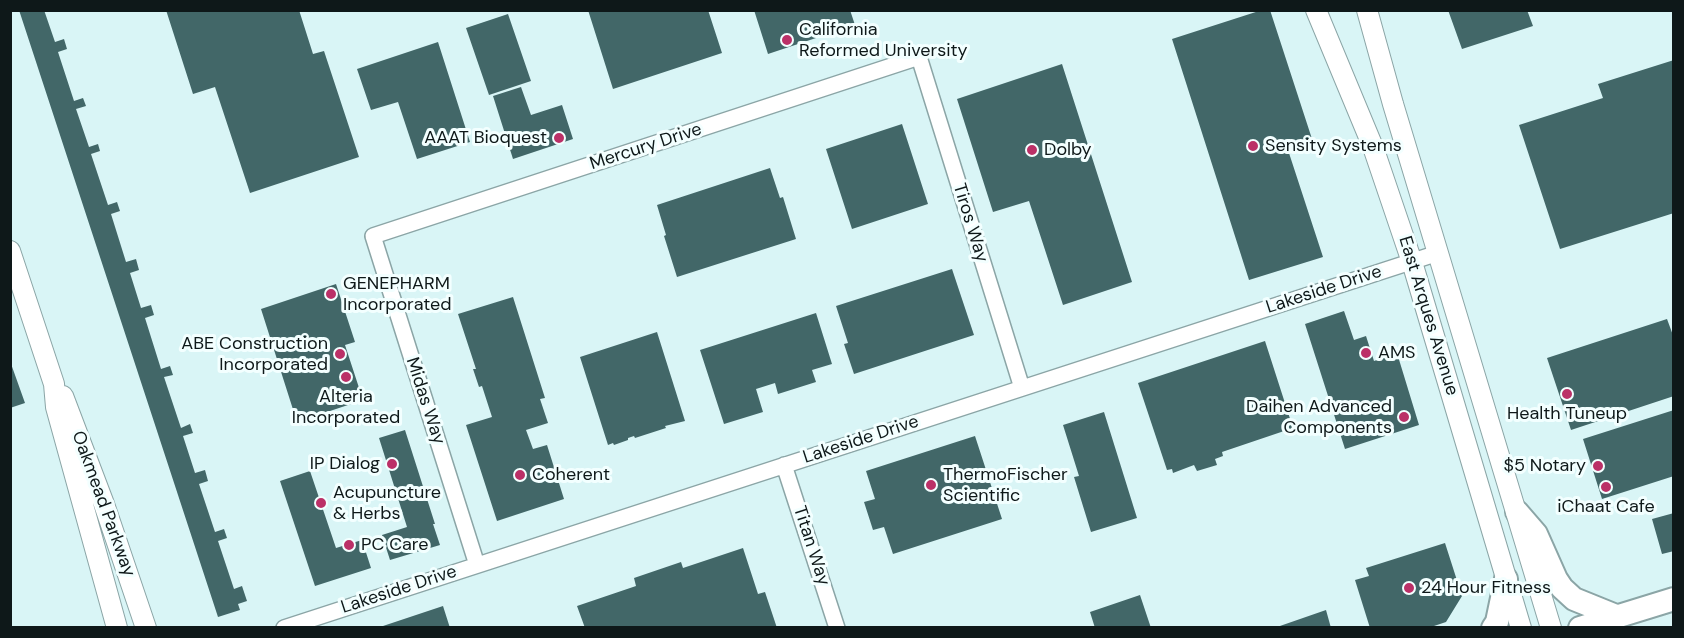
<!DOCTYPE html>
<html>
<head>
<meta charset="utf-8">
<style>
	body { margin:0 }
	#map { position:relative; width:1684px; height:638px; overflow:hidden; background:#d9f5f6; font-family:"DM Sans",sans-serif }
	canvas { display:block }
	.frame { position:absolute; inset:0; border:12px solid #0e1819; pointer-events:none }
</style>
</head>
<body>
<div id="map">
<canvas width="1684" height="638"></canvas>
<div class="frame"></div>
</div>
<script>
const ctx = document.querySelector('canvas').getContext('2d');
ctx.lineJoin = 'round';
function fillPath(path, color) {
  ctx.fillStyle = color;
  ctx.fill(path, 'evenodd');
}
function stroke(path, color, width, dash) {
  ctx.strokeStyle = color;
  ctx.lineWidth = width;
  ctx.lineCap = dash ? 'butt' : 'round';
  ctx.setLineDash(dash || []);
  ctx.stroke(path);
}
function drawText(font, color, halo, rows, align = 'center') {
  ctx.font = font + ' "DM Sans",sans-serif';
  ctx.lineWidth = 6;
  ctx.setLineDash([]);
  ctx.textBaseline = 'middle';
  ctx.strokeStyle = halo;
  ctx.fillStyle = color;
  for (const [text, x, y, turn = 0] of rows) {
    ctx.save();
    ctx.translate(x, y);
    ctx.rotate((+turn || 0) * Math.PI / 180);
    ctx.textAlign = isNaN(turn) ? turn : align;
    if (halo) ctx.strokeText(text, 0, 0);
    ctx.fillText(text, 0, 0);
    ctx.restore();
  }
}
const building = new Path2D(`
	M19,10H44L55,42L64,39L67,49L58,52L74,101L83,98L86,106L76,109L89,147L98,144L100,151L91,154L108,205L117,202L120,211L111,214L126,262L136,259L139,270L130,273L141,308L151,305L154,315L145,318L161,369L170,366L173,375L164,377L181,428L190,424L193,433L183,436L195,473L205,470L208,481L199,484L215,532L224,529L227,538L218,541L234,589L242,586L247,601L238,604L240,610L218,617Z
	M166,10H299L313,54L324,51L359,157L250,193L215,87L193,94Z
	M588,10H708L722,53L613,89Z
	M754,10H850L855,25L768,54Z
	M1262,10H1270L1313,142L1288,150L1323,257L1249,280L1172,39Z
	M1448,10H1527L1533,26L1462,49Z
	M508,14L531,81L489,95L466,28Z
	M438,42L470,142L417,159L398,102L371,110L357,69Z
	M1674,60V213L1560,249L1519,125L1603,98L1598,84Z
	M1062,64L1132,282L1063,305L1029,201L993,212L957,99Z
	M521,87L531,115L562,105L573,139L513,159L493,96Z
	M902,124L928,204L852,229L826,149Z
	M770,168L780,198L783,197L796,239L677,277L664,236L666,235L657,205Z
	M952,269L974,335L854,374L844,344L848,343L836,306Z
	M336,284L355,342L345,345L363,400L297,422L261,309Z
	M513,297L545,398L540,399L548,423L526,430L533,449L547,445L564,499L497,521L466,425L492,417L482,386L479,387L473,369H476L458,314Z
	M1344,311L1354,340L1366,336L1374,361L1397,353L1419,425L1345,449L1305,324Z
	M816,313L832,364L812,370L816,382L778,394L775,383L756,389L763,412L724,424L700,350Z
	M1667,319L1674,338V396L1571,430L1547,358Z
	M657,332L685,421L665,426L666,428L635,438L634,436L628,438V440L614,445L613,443L608,445L580,357Z
	M1265,341L1293,428L1222,452L1223,456L1215,459L1217,465L1197,471L1194,465L1173,473L1172,469L1167,470L1138,383Z
	M10,361L25,403L10,408Z
	M1674,410V476L1602,499L1583,439Z
	M1104,412L1137,518L1091,532L1074,477L1079,476L1063,425Z
	M405,430L435,524H433L440,545L390,560L382,535L407,527L379,438Z
	M975,436L1002,519L893,554L884,527L873,530L864,502L875,499L866,471Z
	M310,471L336,548L362,540L371,568L315,586L280,481Z
	M1674,513V551L1662,554L1652,519Z
	M1445,543L1462,596L1446,622L1428,628H1370L1355,580L1369,576L1366,568Z
	M743,548L758,594L765,592L777,628H585L577,606L636,586L634,578L681,562L683,568Z
	M1140,595L1151,628H1095L1090,612Z
	M443,606L450,628H380V627Z
	M1326,610L1331,628H1277V627Z`);
const minor = new Path2D(`
	M784,465L837,628
	M477,565L373,236L919,57L1022,388
	M284,628L1438,253`);
const major = new Path2D(`
	M1316,10L1373,147L1412,262L1521,628
	M1367,10L1393,104L1551,628
	M10,251L54,384L56,407L117,628
	M63,396L104,504L146,628`);
const highway = new Path2D(`
	M1517,512L1536,534L1556,579L1562,588L1574,599L1616,616
	M1493,628L1497,622L1506,579
	M1580,628L1674,599`);
const markers = [
	[787,40,6,"#bb3067"],
	[559,138,6,"#bb3067"],
	[1253,146,6,"#bb3067"],
	[1032,150,6,"#bb3067"],
	[331,294,6,"#bb3067"],
	[1366,353,6,"#bb3067"],
	[340,354,6,"#bb3067"],
	[346,377,6,"#bb3067"],
	[1567,394,6,"#bb3067"],
	[1404,417,6,"#bb3067"],
	[392,464,6,"#bb3067"],
	[1598,466,6,"#bb3067"],
	[520,475,6,"#bb3067"],
	[931,485,6,"#bb3067"],
	[1606,487,6,"#bb3067"],
	[321,503,6,"#bb3067"],
	[349,545,6,"#bb3067"],
	[1409,588,6,"#bb3067"]
];
const poiNames = [
	["California",799,30],
	["Reformed University",799,51],
	["AAAT Bioquest",547,138,"right"],
	["Sensity Systems",1265,146],
	["Dolby",1044,150],
	["GENEPHARM",343,284],
	["Incorporated",343,305],
	["ABE Construction",328,344,"right"],
	["Incorporated",328,365,"right"],
	["AMS",1378,353],
	["Alteria",346,397,"center"],
	["Incorporated",346,418,"center"],
	["Daihen Advanced",1392,407,"right"],
	["Components",1392,428,"right"],
	["Health Tuneup",1567,414,"center"],
	["IP Dialog",380,464,"right"],
	["$5 Notary",1586,466,"right"],
	["Coherent",532,475],
	["ThermoFischer",943,475],
	["Scientific",943,496],
	["Acupuncture",333,493],
	["& Herbs",333,514],
	["iChaat Cafe",1606,507,"center"],
	["PC Care",361,545],
	["24 Hour Fitness",1421,588]
];
const streetNames = [
	["Mercury Drive",646,147,-18],
	["Tiros Way",970,223,73],
	["Lakeside Drive",1324,290,-18],
	["East Arques Avenue",1428,316,73],
	["Midas Way",425,401,72],
	["Lakeside Drive",861,440,-18],
	["Oakmead Parkway",103,504,70],
	["Titan Way",811,546,72],
	["Lakeside Drive",399,590,-18]
];
fillPath(building, '#426768');
stroke(minor, '#8ba5a6', 18);
stroke(major, '#8ba5a6', 22);
stroke(highway, '#8ba5a6', 26);
stroke(minor, '#fff', 15);
stroke(major, '#fff', 20);
stroke(highway, '#fff', 22);
for (const [x, y, r, color] of markers) {
  const dot = new Path2D();
  dot.arc(x, y, r, 0, 2 * Math.PI);
  ctx.fillStyle = color;
  ctx.fill(dot);
  stroke(dot, '#f3ffff', 2);
}
drawText('18px', '#0e1819', '#f3ffff', poiNames, 'left');
drawText('18px', '#0e1819', '#f3ffff', streetNames);
</script>
</body>
</html>
